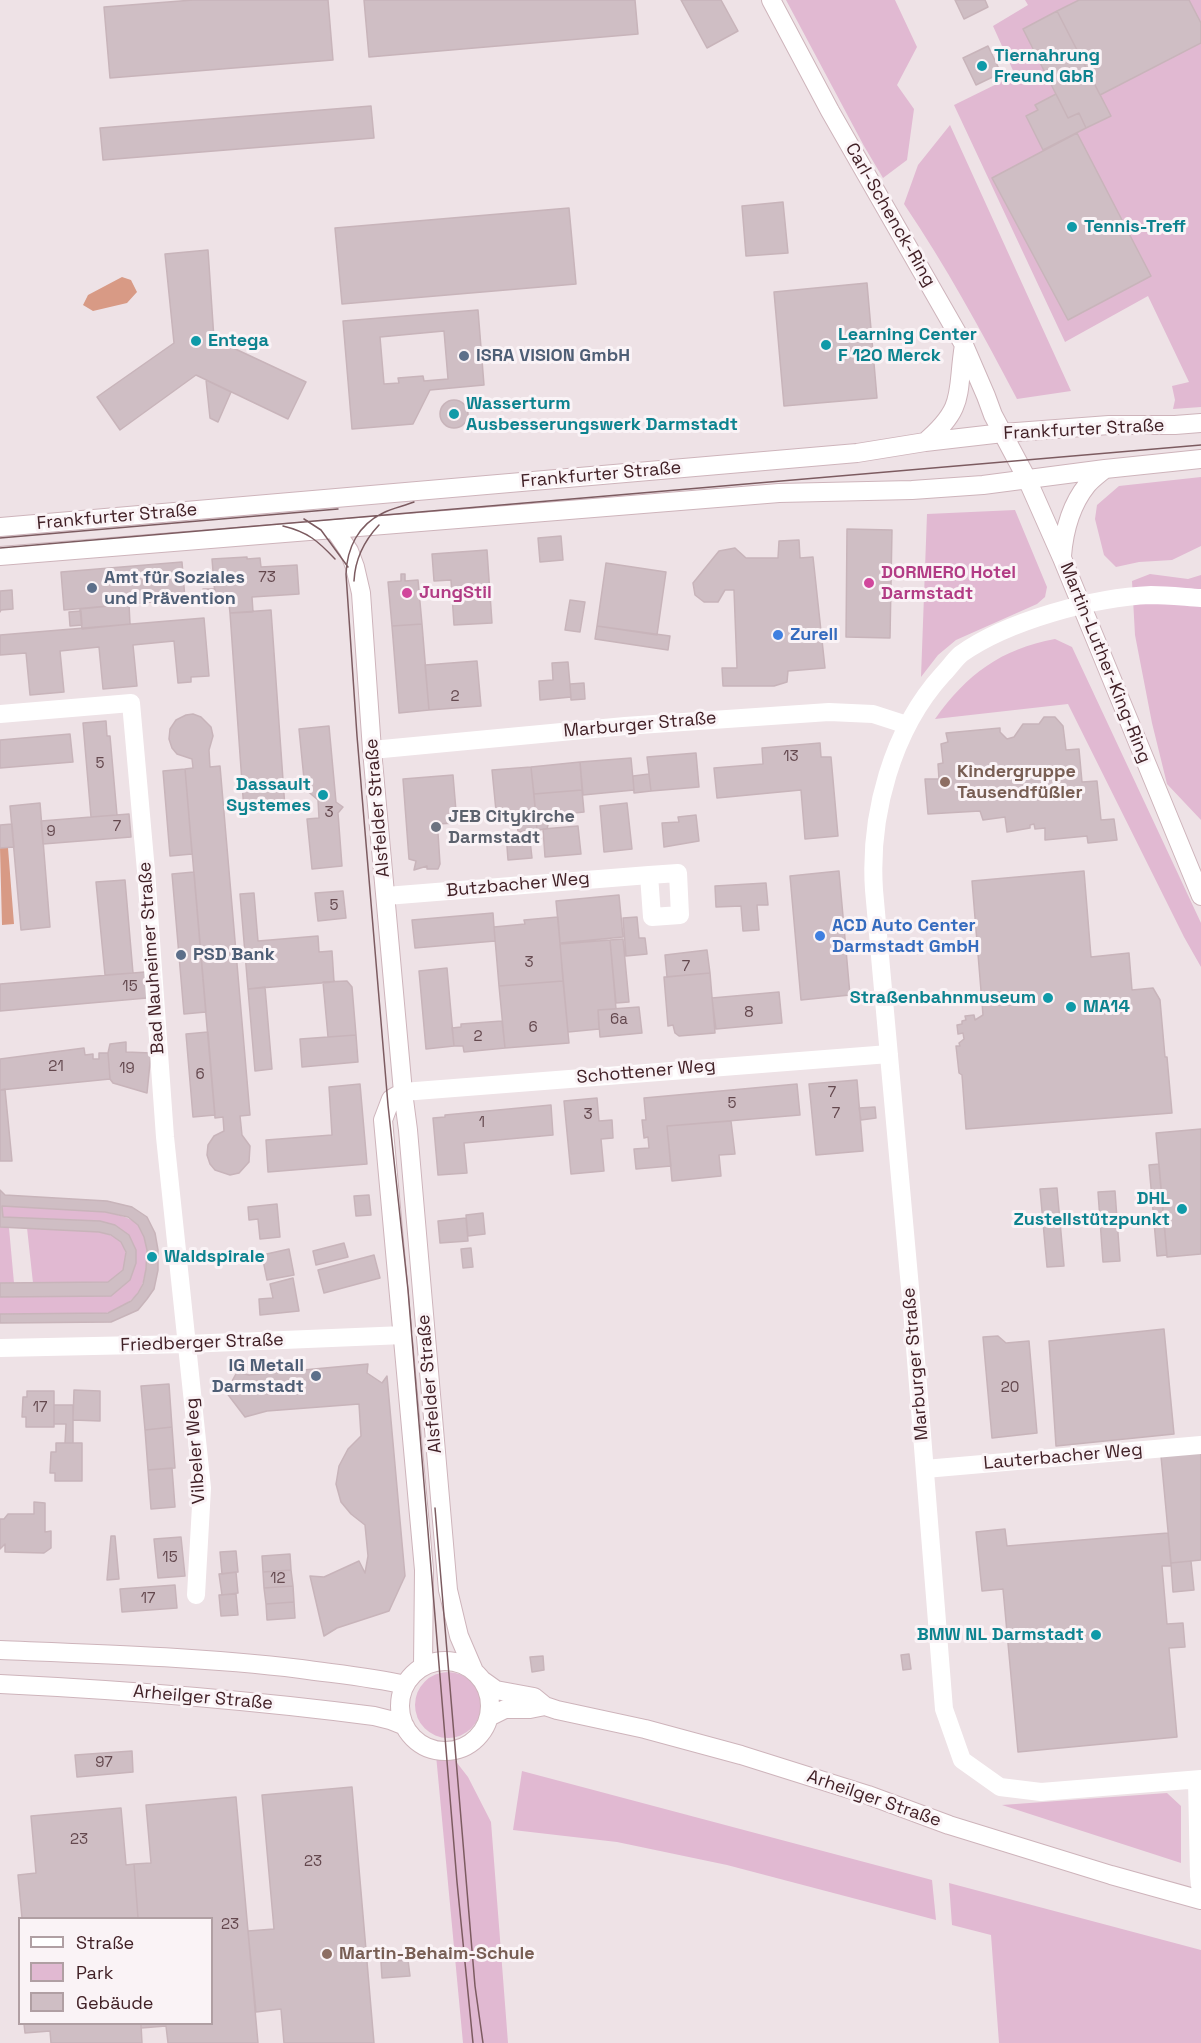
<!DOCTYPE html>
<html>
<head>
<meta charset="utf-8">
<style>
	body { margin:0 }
	#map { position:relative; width:1201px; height:2043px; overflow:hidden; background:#eee2e6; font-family:"Space Grotesk",sans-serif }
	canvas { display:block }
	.legend { position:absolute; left:18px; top:1917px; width:195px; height:108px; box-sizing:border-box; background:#faf3f6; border:2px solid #b09fa3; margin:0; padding:8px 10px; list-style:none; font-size:18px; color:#412026 }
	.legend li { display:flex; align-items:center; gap:12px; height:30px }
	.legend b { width:30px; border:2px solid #b09fa3 }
</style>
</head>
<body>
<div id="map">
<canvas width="1201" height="2043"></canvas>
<ul class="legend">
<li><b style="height:8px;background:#fff"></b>Straße</li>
<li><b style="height:16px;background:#e1b9d2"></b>Park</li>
<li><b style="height:16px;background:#cfbec4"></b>Gebäude</li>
</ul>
</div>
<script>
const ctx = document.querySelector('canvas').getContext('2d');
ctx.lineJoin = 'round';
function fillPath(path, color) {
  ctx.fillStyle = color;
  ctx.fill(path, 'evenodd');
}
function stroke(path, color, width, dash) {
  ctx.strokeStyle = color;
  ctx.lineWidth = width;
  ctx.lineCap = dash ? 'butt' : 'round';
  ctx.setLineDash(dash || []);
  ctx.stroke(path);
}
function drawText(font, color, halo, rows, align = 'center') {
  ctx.font = font + ' "Space Grotesk",sans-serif';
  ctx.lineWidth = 6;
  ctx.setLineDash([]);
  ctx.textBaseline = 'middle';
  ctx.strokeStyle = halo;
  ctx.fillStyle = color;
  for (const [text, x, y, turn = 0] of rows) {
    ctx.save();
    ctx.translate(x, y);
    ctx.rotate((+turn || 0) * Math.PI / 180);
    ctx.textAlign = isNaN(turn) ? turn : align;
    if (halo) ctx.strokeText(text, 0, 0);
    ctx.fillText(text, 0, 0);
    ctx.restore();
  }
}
const green = new Path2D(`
	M786,0H895L917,47L897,85L914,109L907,160L883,178L864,146Z
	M1025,0H1201V407L1173,409L1175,400L1172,386L1189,382L1148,296L1065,342L954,105L1015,75L993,26L1028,5Z
	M950,125L1071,391L1017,399C982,332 946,266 904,204L918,165Z
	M1201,477V546L1172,560L1139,562L1116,567L1104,555L1095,519L1097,505L1119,486Z
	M1015,510L1047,587L1045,597L1037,604L956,640L938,655L921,677L927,514Z
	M1150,574L1188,579L1201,575V820L1167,784L1152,723L1135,635L1132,581Z
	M1055,639L1072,647L1201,923V967L1184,937L1068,704L935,719C967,674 1001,649 1055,639Z
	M2,1206C30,1207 120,1206 137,1224C150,1238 148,1265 143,1282C139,1297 121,1310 106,1313C96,1314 84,1313 74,1313C49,1313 25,1314 0,1314V1297L111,1295L130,1280L136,1263V1250L129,1235L115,1225L100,1221L3,1217Z
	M0,1227L9,1228L14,1283H0Z
	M27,1228C49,1229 107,1226 121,1242C128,1250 125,1261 123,1270L108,1282L33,1283Z
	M415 1705a33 33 0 1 1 66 0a33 33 0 1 1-66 0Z
	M436,1755L454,1759L468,1777L491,1822L508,2043H463Z
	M522,1771L932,1880L936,1920L727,1865L617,1842L513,1830Z
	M1167,1793L1181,1806V1863L1002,1805Z
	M949,1883L1201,1950V2043H999L991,1935L952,1925Z`);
const water = new Path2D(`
	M122,277L131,280L137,292L127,303L93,311L83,305L88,295Z
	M0,848H8L14,924L2,925Z`);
const building = new Path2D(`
	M193,0H328L333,60L110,78L104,7Z
	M364,0H635L638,34L369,57Z
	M681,0H721L738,31L707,48Z
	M955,0H985L988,7L964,19Z
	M1079,0H1189L1201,23V43L1100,95L1057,11Z
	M1057,11L1111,116L1086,128L1079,113L1068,118L1023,29Z
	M988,46L1001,73L976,85L963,58Z
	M1056,94L1068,118L1079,113L1086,128L1043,150L1026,116L1038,110L1035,105Z
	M371,106L374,138L103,160L100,128Z
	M1077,133L1151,276L1068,320L992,178Z
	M783,202L788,253L746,256L742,206Z
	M569,208L576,284L342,304L335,228Z
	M208,250L214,339L306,382L288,419L196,375L120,430L97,397L174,343L165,254Z
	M867,283L877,398L784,406L774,292Z
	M478,310L484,385L430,390L413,424L352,429L343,321ZM444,331L448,379L424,381L423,376L398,378L399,383L384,384L380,337Z
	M206,380L231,392L218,422L210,418Z
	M440 414a14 14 0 1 1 28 0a14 14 0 1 1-28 0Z
	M847,529L892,530L890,638L846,637Z
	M561,536L563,560L540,562L538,538Z
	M799,540L800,558L813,557L825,668L788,671L787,682L774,686H723L722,668H737L734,590H725L718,602H704L695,595L693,583L719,551L735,548L746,558H778L779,541Z
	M487,550L492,623L454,625L451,580L434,581L432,554Z
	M247,557V559L260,558L261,567L297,565L299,594L252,597L253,612L230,613L229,604L225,605L224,595L215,596L212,559Z
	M182,562L185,599L64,610L61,572Z
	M606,563L666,572L657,635L597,626Z
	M401,574H405V581L418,580L422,624L392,626L388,582L401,581Z
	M203,589H215V603L204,604Z
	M12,590L13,609L1,610L0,612V591Z
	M570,600L585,602L580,632L565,630Z
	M129,604L130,624L82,629L80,609Z
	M271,610L285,808L244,811L230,613Z
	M81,611L82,625L70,626L69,612Z
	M204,618L209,676L191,677V682L178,683L174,641L133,645L137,686L103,689L99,647L60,651L64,692L30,695L26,653L0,655V635Z
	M422,624L429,710L399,713L392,626Z
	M597,626L670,636L668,650L595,639Z
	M477,661L481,706L429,710L425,665Z
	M568,662L571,697L540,700L539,681L553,680L552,663Z
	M584,683L585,699L571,700L570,684Z
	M193,714L201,717L211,727L213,736L209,750L210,767L220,766L250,1115L240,1116L242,1135L250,1146L249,1162L239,1173L230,1175L215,1170L210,1164L207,1155L208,1145L214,1136L224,1131L223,1117L215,1118L207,1027L185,769L193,768L192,759L177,754L172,748L169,739L170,729L176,720L186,715Z
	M1044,717H1055L1063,726L1066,750L1079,749L1082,782L1097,781L1101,820L1114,819L1117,840L1088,843L1087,836L1045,840V828L1035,829L1034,824L1030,825V828L1007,832L1005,817L983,820L980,811L928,814L925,779H939L938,764L943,763L941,744L948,742L946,733L1000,728V732L1007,739L1014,737L1023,724H1039Z
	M106,721L107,736H110L117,815L91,817L83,723Z
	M329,726L336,802L343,807L338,813L342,866L312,869L307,819L319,818L318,800L305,789L299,729Z
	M70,734L73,762L0,768V740Z
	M820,743L821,757H831L838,836L805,839L801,790L717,798L714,768L763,764L762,748Z
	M696,753L699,787L651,791L647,757Z
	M631,758L634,790L583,795L580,762Z
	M580,762L582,790L534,794L531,767Z
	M531,767L536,817L497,821L492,770Z
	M185,769L192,854L170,856L163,771Z
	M649,774L651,791L634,793L633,776Z
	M453,775L457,823L436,824L433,829L438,833L440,864L438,869H427V866L414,870L416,861L409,859L403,779Z
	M582,790L584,812L536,817L534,794Z
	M40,803L50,927L21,930L10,806Z
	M627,803L632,849L604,852L600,806Z
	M129,814L131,837L43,844L41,821Z
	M696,815L699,841L664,847L662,823L679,822L678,817Z
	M536,817L537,830L518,832L517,819Z
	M536,817H541L548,825L547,829L537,830Z
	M12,824L14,847L0,848V825Z
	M578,826L581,854L545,857L543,829Z
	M529,831L532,858L508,860L506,833Z
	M839,871L850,995L801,1000L790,876Z
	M1084,871L1091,957L1129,953L1132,990L1153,988L1160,1000L1165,1057H1167L1172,1113L966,1129L962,1075L959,1073L956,1046H960L959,1043L964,1039L963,1033L958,1034L957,1025L962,1024V1021L966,1020L965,1016L974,1015L975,1020L983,1015L972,881Z
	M194,872L206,1012L184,1014L172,874Z
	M125,880L133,973L105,975L96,882Z
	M766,883L768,905H757L759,930L743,931L741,906L716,907L715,886Z
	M343,891L346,918L318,921L315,893Z
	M254,893L258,941L318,936L319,952L332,951L334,982L248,989L240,894Z
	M619,895L623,937L560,943L556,901Z
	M493,913L495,941L415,948L412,920Z
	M558,917L563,981L499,986L494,927L525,924L524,920Z
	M637,917L639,938H645L647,954L626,956L623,918Z
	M623,939L629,1002L616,1003L610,940Z
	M610,940L616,1009L598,1010L599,1029L568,1032L560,944Z
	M707,950L710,973L667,977L665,955Z
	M447,968L454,1046L426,1049L419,971Z
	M145,972L147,998L0,1011V984Z
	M710,973L715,1033L679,1036L675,1033L673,1025L668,1026L664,977Z
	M347,981L352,987L356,1035L328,1037L323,982Z
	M563,981L569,1043L505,1048L499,986Z
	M265,987L272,1069L255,1071L248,989Z
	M779,992L782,1023L716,1029L712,998Z
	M639,1007L642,1033L600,1037L598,1010Z
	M502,1021L505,1048L464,1052L463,1046H454L452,1028L461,1027V1024Z
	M208,1032L215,1115L193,1117L186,1034Z
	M356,1035L358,1062L302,1067L300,1039Z
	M126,1042V1052L151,1053L147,1093L113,1083L110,1079L108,1053L110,1044Z
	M84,1048L85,1055L93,1054V1059H99V1053H108L110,1079L0,1090V1059Z
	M857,1080L863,1151L816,1155L809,1084Z
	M360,1084L367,1164L268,1172L266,1140L332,1135L329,1087Z
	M797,1084L800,1115L667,1126L671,1166L636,1169L634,1149L649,1148L648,1137L644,1138L642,1120H646L644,1098Z
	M5,1089L12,1161H0V1090Z
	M597,1098L599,1121L612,1120L613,1138L601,1139L604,1171L571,1174L564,1101Z
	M551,1105L553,1135L464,1143L467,1173L438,1175L433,1118L445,1117V1115Z
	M875,1107L876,1118L861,1120L859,1108Z
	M731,1121L735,1154L719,1155L721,1176L672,1181L667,1126Z
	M1201,1129V1254L1167,1257L1156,1133Z
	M1159,1164L1167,1255L1157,1256L1149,1165Z
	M1057,1188L1064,1266L1047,1267L1040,1189Z
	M0,1190L5,1195L107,1201L132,1207L147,1217L155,1233L158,1250V1270L154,1289L147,1299L138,1310L111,1322L0,1323V1314L108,1313L131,1301L138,1293L143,1284L146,1269L147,1250L144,1237L138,1225L128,1217L105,1212L2,1206L3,1217L100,1221L115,1225L129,1235L136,1250V1263L130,1280L111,1296L0,1297V1283L108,1282L123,1270L126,1252L121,1242L111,1235L99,1232L0,1227Z
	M1115,1191L1120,1261L1103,1262L1098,1192Z
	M369,1195L371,1215L356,1216L354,1196Z
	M277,1204L280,1237L260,1239L258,1219L249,1220L248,1207Z
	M483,1213L485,1234L468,1236L466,1215Z
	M466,1218L468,1241L440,1243L438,1221Z
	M344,1243L348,1257L316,1265L313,1251Z
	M471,1248L473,1267L463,1268L461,1249Z
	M289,1249L294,1275L267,1280L262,1255Z
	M374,1255L380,1278L324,1293L318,1270Z
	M293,1278L299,1311L260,1315L259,1299L273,1298L270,1284Z
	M1164,1329L1174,1434L1056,1446L1049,1341Z
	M998,1336L1006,1343L1029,1341L1037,1433L992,1438L983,1337Z
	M368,1364L367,1373L382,1383L387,1376L405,1576L389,1611L337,1628L324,1636L310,1576L324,1577L359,1561L365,1573L368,1556L365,1525L351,1514L341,1502L336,1484L339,1466L348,1449L361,1436L359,1404L267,1411L245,1417L226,1392L237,1372L249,1375Z
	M169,1384L172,1427L145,1430L141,1386Z
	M74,1390L100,1391V1421L73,1420Z
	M27,1391H54V1427H26V1417H22L23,1397H27Z
	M54,1405H73V1443H65L66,1424H54Z
	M172,1427L175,1468L148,1470L145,1430Z
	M56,1443H82V1481H55V1473H50L51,1452H56Z
	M1201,1453V1560L1171,1563L1161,1456Z
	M172,1468L175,1507L151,1509L148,1470Z
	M34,1502L45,1503V1532L51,1531V1548L44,1553L5,1552V1544L0,1549V1519H4L8,1514H34Z
	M1005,1529L1007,1546L1168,1533L1171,1566H1162L1167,1624L1183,1623L1185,1647L1169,1648L1177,1737L1018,1752L1003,1589L982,1591L976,1532Z
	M111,1536H115L119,1579L107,1580Z
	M181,1537L185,1576L158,1578L154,1539Z
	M236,1551L238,1572L222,1574L220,1552Z
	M290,1554L291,1570L263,1572L262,1556Z
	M1191,1561L1194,1590L1173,1592L1171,1563Z
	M291,1570L293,1586L264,1588L263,1572Z
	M236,1572L238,1593L222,1595L219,1574Z
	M175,1585L177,1608L122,1612L120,1589Z
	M293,1586L294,1602L266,1604L264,1588Z
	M236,1594L238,1615L221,1616L219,1595Z
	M294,1602L295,1618L267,1620L266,1604Z
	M909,1654L911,1669L903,1670L901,1655Z
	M543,1656L544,1670L532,1672L530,1657Z
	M132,1751L133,1772L77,1777L75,1755Z
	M352,1787L374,2043H284L281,2009L256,2012L248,1931L274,1929L262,1795Z
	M236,1797L258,2043H168L166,2026L141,2028V2024H212V1918H138L134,1864L151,1863L146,1805Z
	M121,1808L126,1865L134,1864L138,1918H22L18,1875L36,1873L31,1816Z
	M408,1960L410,1976L382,1978L381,1962Z
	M24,2024H141L142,2043H51L50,2031L25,2033Z`);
const street = new Path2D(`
	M1201,598C1185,597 1167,595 1151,595C1095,597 1007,621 961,654C955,659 949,668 943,674C892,730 869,815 874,890L912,1310L944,1709L962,1760L1000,1787L1041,1792L1201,1779
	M0,714L131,703L146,871L165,1137L202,1488L196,1595
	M372,750L625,726L829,712L873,714L907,725
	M678,873L680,915L652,917L649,875Z
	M386,896L649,875
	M403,1092L889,1054
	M0,1348L187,1344L404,1335
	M925,1469L1201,1445
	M1197,1780L1199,1876L1201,1893`);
const secondary = new Path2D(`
	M771,0L830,111L964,345L986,396L993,415L1027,479L1062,558L1201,896
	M925,442C967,406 956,393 964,345
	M0,527L857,453L925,442L1003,433L1109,425H1175L1201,423
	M334,529L349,551L355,567L361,593L372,750L403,1092L391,1099L383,1120L424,1570L423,1666
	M0,556L779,493L912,490L983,485L1105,469L1201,459
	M1062,556C1064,531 1071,505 1087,485C1092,479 1099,474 1105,469
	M403,1092L408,1130L448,1590L459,1636L474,1671
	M0,1650C101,1654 201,1657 301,1669C336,1674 371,1677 405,1685
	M400 1706a45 45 0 1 1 90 0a45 45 0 1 1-90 0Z
	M482,1680L496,1690L534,1697L545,1706L557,1710L645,1729L741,1755L868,1795L949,1825L1111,1875L1201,1900
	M0,1684C125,1690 250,1700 374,1716L390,1720L405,1726
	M489,1717L505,1709H530L545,1706`);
const tram = new Path2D(`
	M414,502C404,506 392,508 383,513C358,525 347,548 346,574L357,736L388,1105L408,1290L457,1882L473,2043
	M304,519L321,530L348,567
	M283,526C308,532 318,541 335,559
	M0,538L338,509
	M0,548L1201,445
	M354,581C355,559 363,542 379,525
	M435,1508L475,1986L483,2043`);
const markers = [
	[982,66,6,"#0f9aa8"],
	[1072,227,6,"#0f9aa8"],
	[196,341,6,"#0f9aa8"],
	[826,345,6,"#0f9aa8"],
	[464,356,6,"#5c6f8a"],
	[454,414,6,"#0f9aa8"],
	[869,583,6,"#d1479c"],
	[92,588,6,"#5c6f8a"],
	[407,593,6,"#d1479c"],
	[778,635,6,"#3f7fe0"],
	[945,782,6,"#8d6e63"],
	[323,795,6,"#0f9aa8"],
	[436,827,6,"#6b7280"],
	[820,936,6,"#3f7fe0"],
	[181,955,6,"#5c6f8a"],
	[1048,998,6,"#0f9aa8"],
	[1071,1007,6,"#0f9aa8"],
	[1182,1209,6,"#0f9aa8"],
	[152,1257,6,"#0f9aa8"],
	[316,1376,6,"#5c6f8a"],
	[1096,1635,6,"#0f9aa8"],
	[327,1954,6,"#8d6e63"]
];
const numberNames = [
	["73",267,578],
	["2",455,697],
	["13",791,757],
	["5",100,764],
	["3",329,813],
	["7",117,827],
	["9",51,832],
	["5",334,906],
	["3",529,963],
	["7",686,967],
	["15",130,987],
	["8",749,1013],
	["6a",619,1020],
	["6",533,1028],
	["2",478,1037],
	["21",56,1067],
	["19",127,1069],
	["6",200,1075],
	["7",832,1093],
	["5",732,1104],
	["7",836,1114],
	["3",588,1115],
	["1",482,1123],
	["20",1010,1388],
	["17",40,1408],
	["15",170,1558],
	["12",278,1579],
	["17",148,1599],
	["97",104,1763],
	["23",79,1840],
	["23",313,1862],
	["23",230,1925]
];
const cultureNames = [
	["Tiernahrung",994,56],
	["Freund GbR",994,77],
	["Tennis-Treff",1084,227],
	["Learning Center",838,335],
	["F 120 Merck",838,356],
	["Entega",208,341],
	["Wasserturm",466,404],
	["Ausbesserungswerk Darmstadt",466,425],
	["Dassault",311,785,"right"],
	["Systemes",311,806,"right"],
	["Straßenbahnmuseum",1036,998,"right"],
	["MA14",1083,1007],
	["DHL",1170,1199,"right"],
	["Zustellstützpunkt",1170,1220,"right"],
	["Waldspirale",164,1257],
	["BMW NL Darmstadt",1084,1635,"right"]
];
const streetNames = [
	["Carl-Schenck-Ring",890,215,60],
	["Frankfurter Straße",1084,430,-3],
	["Frankfurter Straße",601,475,-5],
	["Frankfurter Straße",117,517,-5],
	["Martin-Luther-King-Ring",1105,663,68],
	["Marburger Straße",640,725,-5],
	["Alsfelder Straße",378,808,-95],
	["Butzbacher Weg",518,885,-5],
	["Bad Nauheimer Straße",152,958,-94],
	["Schottener Weg",646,1072,-5],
	["Friedberger Straße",202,1343,-2],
	["Marburger Straße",916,1364,-95],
	["Alsfelder Straße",430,1384,-95],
	["Vilbeler Weg",196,1451,-94],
	["Lauterbacher Weg",1063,1457,-5],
	["Arheilger Straße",203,1698,5],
	["Arheilger Straße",874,1799,19]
];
const serviceNames = [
	["ISRA VISION GmbH",476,356],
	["Amt für Soziales",104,578],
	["und Prävention",104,599],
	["PSD Bank",193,955],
	["IG Metall",304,1366,"right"],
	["Darmstadt",304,1387,"right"]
];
const hotelNames = [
	["DORMERO Hotel",881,573],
	["Darmstadt",881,594],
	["JungStil",419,593]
];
const shopNames = [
	["Zurell",790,635],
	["ACD Auto Center",832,926],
	["Darmstadt GmbH",832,947]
];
const educationNames = [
	["Kindergruppe",957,772],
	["Tausendfüßler",957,793],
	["Martin-Behaim-Schule",339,1954]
];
const worshipNames = [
	["JEB Citykirche",448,817],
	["Darmstadt",448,838]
];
fillPath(green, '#e1b9d2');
fillPath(water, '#d89a85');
fillPath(building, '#cfbec4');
stroke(building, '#c8b4ba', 1.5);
stroke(secondary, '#ceb4bb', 20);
stroke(street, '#fff', 18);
stroke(secondary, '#fff', 18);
stroke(tram, '#7c5b60', 1.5);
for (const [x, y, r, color] of markers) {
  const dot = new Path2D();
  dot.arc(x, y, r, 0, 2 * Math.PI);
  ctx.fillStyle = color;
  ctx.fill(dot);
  stroke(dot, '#faf3f6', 2);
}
drawText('15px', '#64484e', null, numberNames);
drawText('bold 18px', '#0d838f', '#faf3f6', cultureNames, 'left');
drawText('18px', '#412026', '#faf3f6', streetNames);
drawText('bold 18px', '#4e5e75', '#faf3f6', serviceNames, 'left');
drawText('bold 18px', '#b23c85', '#faf3f6', hotelNames, 'left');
drawText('bold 18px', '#366cbe', '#faf3f6', shopNames, 'left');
drawText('bold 18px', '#785e54', '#faf3f6', educationNames, 'left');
drawText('bold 18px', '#5b616d', '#faf3f6', worshipNames, 'left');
</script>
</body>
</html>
